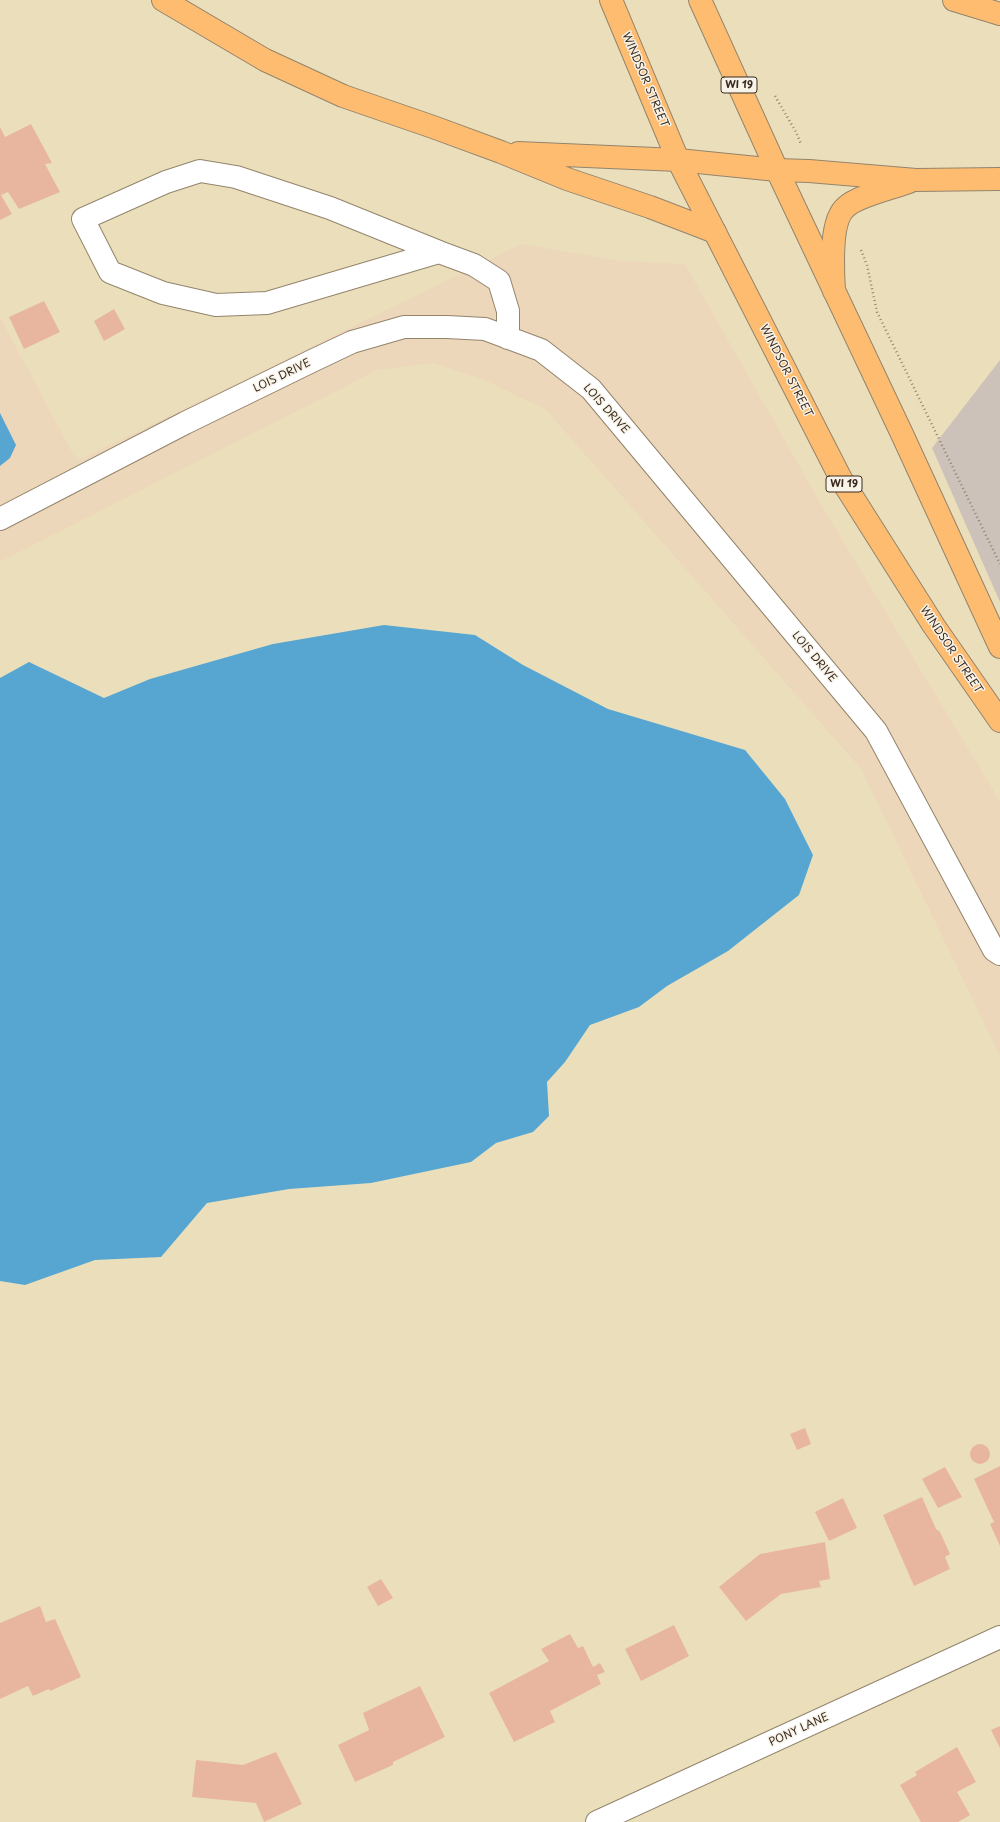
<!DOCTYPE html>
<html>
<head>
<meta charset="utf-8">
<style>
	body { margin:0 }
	canvas { display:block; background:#ebdfbb }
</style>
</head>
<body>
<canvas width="1000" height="1822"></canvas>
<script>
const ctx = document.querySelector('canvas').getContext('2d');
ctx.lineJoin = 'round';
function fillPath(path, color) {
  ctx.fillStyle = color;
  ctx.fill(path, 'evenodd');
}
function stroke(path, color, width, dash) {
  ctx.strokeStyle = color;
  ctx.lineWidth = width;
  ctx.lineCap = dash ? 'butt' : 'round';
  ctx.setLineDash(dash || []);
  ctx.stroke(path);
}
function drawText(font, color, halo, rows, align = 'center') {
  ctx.font = font + ' "Playpen Sans",sans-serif';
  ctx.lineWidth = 3;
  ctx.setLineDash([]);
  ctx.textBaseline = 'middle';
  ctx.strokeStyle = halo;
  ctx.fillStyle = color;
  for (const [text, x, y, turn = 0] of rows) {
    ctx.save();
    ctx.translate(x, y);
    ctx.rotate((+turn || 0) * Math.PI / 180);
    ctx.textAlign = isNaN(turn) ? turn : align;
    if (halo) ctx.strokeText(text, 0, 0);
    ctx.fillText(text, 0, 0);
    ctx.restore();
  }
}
const built = new Path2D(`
	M521,244L622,261L685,264L821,504L1000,801V1056L861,769L546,410L484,380L433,363L378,370L0,562V317L77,461Z`);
const industrial = new Path2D(`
	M1000,360V602L932,448Z`);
const water = new Path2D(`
	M0,413L16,445L10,458L0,466Z
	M384,625L475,635L523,665L608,709L745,750L785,799L813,855L799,895L728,951L667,986L639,1007L590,1025L565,1062L547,1082L549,1116L533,1132L496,1143L471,1162L371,1183L289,1189L207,1203L161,1257L95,1260L25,1285L0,1281V678L29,662L104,698L150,679L273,644Z`);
const building = new Path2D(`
	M31,124L52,163L45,164L60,192L19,209L8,192L1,195L12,214L0,220V127L5,137Z
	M44,301L60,332L24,349L9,317Z
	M114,309L125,329L104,341L94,321Z
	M805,1428L811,1444L797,1450L790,1434Z
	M970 1454a10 10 0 1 1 20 0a10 10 0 1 1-20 0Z
	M1000,1466V1546L990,1524L994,1522L974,1479Z
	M945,1467L962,1497L938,1508L922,1479Z
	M922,1497L936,1529L940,1532L950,1554L945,1557L950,1569L914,1586L883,1515Z
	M843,1498L857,1528L829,1541L815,1512Z
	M825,1542L830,1579L819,1581L821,1587L781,1594L746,1621L719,1587L760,1554Z
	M381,1579L393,1598L378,1606L367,1587Z
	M40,1606L46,1622L55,1619L81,1677L50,1691L49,1689L33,1696L28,1686L0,1699V1623Z
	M674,1625L689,1656L641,1681L625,1649Z
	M570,1634L578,1648L583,1646L593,1667L600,1663L605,1672L597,1675L601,1684L550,1711L555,1722L514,1742L489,1693L549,1661L541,1649Z
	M420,1686L445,1737L393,1762V1765L355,1782L338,1745L369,1730L363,1713Z
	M1000,1726V1748L991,1730Z
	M957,1747L976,1782L957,1792L970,1815L958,1822H921L900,1785L917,1775L915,1772Z
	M276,1752L302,1804L264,1822L256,1803L192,1797L196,1760L243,1765Z`);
const path = new Path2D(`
	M775,96L796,132L801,144
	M861,250L867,265L877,312L1000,564`);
const minor = new Path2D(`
	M439,252L330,208L236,177L200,171L166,182L83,219L110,272L163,293L216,305L267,303L439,252L474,265L499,281L508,311V338
	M0,519L185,423L312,361L352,342L404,327H447L485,329L541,350L591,389L876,731L994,950L1000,954
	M597,1822L1000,1637`);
const major = new Path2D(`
	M611,0L678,160L841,479L934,626L1000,721
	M700,0L777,170L902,434L1000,647`);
const highway = new Path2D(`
	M163,0L265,60L343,96L433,127L501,152L567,179L650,207L715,232
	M954,0L1000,14
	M518,153L678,160L777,170L809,171L916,180L1000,179
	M834,291C833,270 829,221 846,207C857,196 893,188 909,182`);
const shields = [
	[739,85,36],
	[844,484,36]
];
const shieldNames = [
	["WI 19",739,85],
	["WI 19",844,484]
];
const streetNames = [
	["WINDSOR STREET",645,80,67],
	["WINDSOR STREET",786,371,63],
	["LOIS DRIVE",282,376,-26],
	["LOIS DRIVE",606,409,48],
	["WINDSOR STREET",951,650,56],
	["LOIS DRIVE",814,657,50],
	["PONY LANE",799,1730,-25]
];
fillPath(built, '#edd7bb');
fillPath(industrial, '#ccc2b9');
fillPath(water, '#57a6d1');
fillPath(building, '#e8b69f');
stroke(minor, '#93846c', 24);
stroke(major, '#93846c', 24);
stroke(highway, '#93846c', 24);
stroke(path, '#93846c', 2.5, [1, 3]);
stroke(minor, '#fff', 22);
stroke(major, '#febc70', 22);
stroke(highway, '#febc70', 22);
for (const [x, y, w] of shields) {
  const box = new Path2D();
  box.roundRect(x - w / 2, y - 8, w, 16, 3);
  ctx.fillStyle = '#f7f3e8';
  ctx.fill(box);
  stroke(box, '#3b2a1e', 1);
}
drawText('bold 10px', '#3b2a1e', null, shieldNames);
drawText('11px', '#3b2a1e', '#f7f3e8', streetNames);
</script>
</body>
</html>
